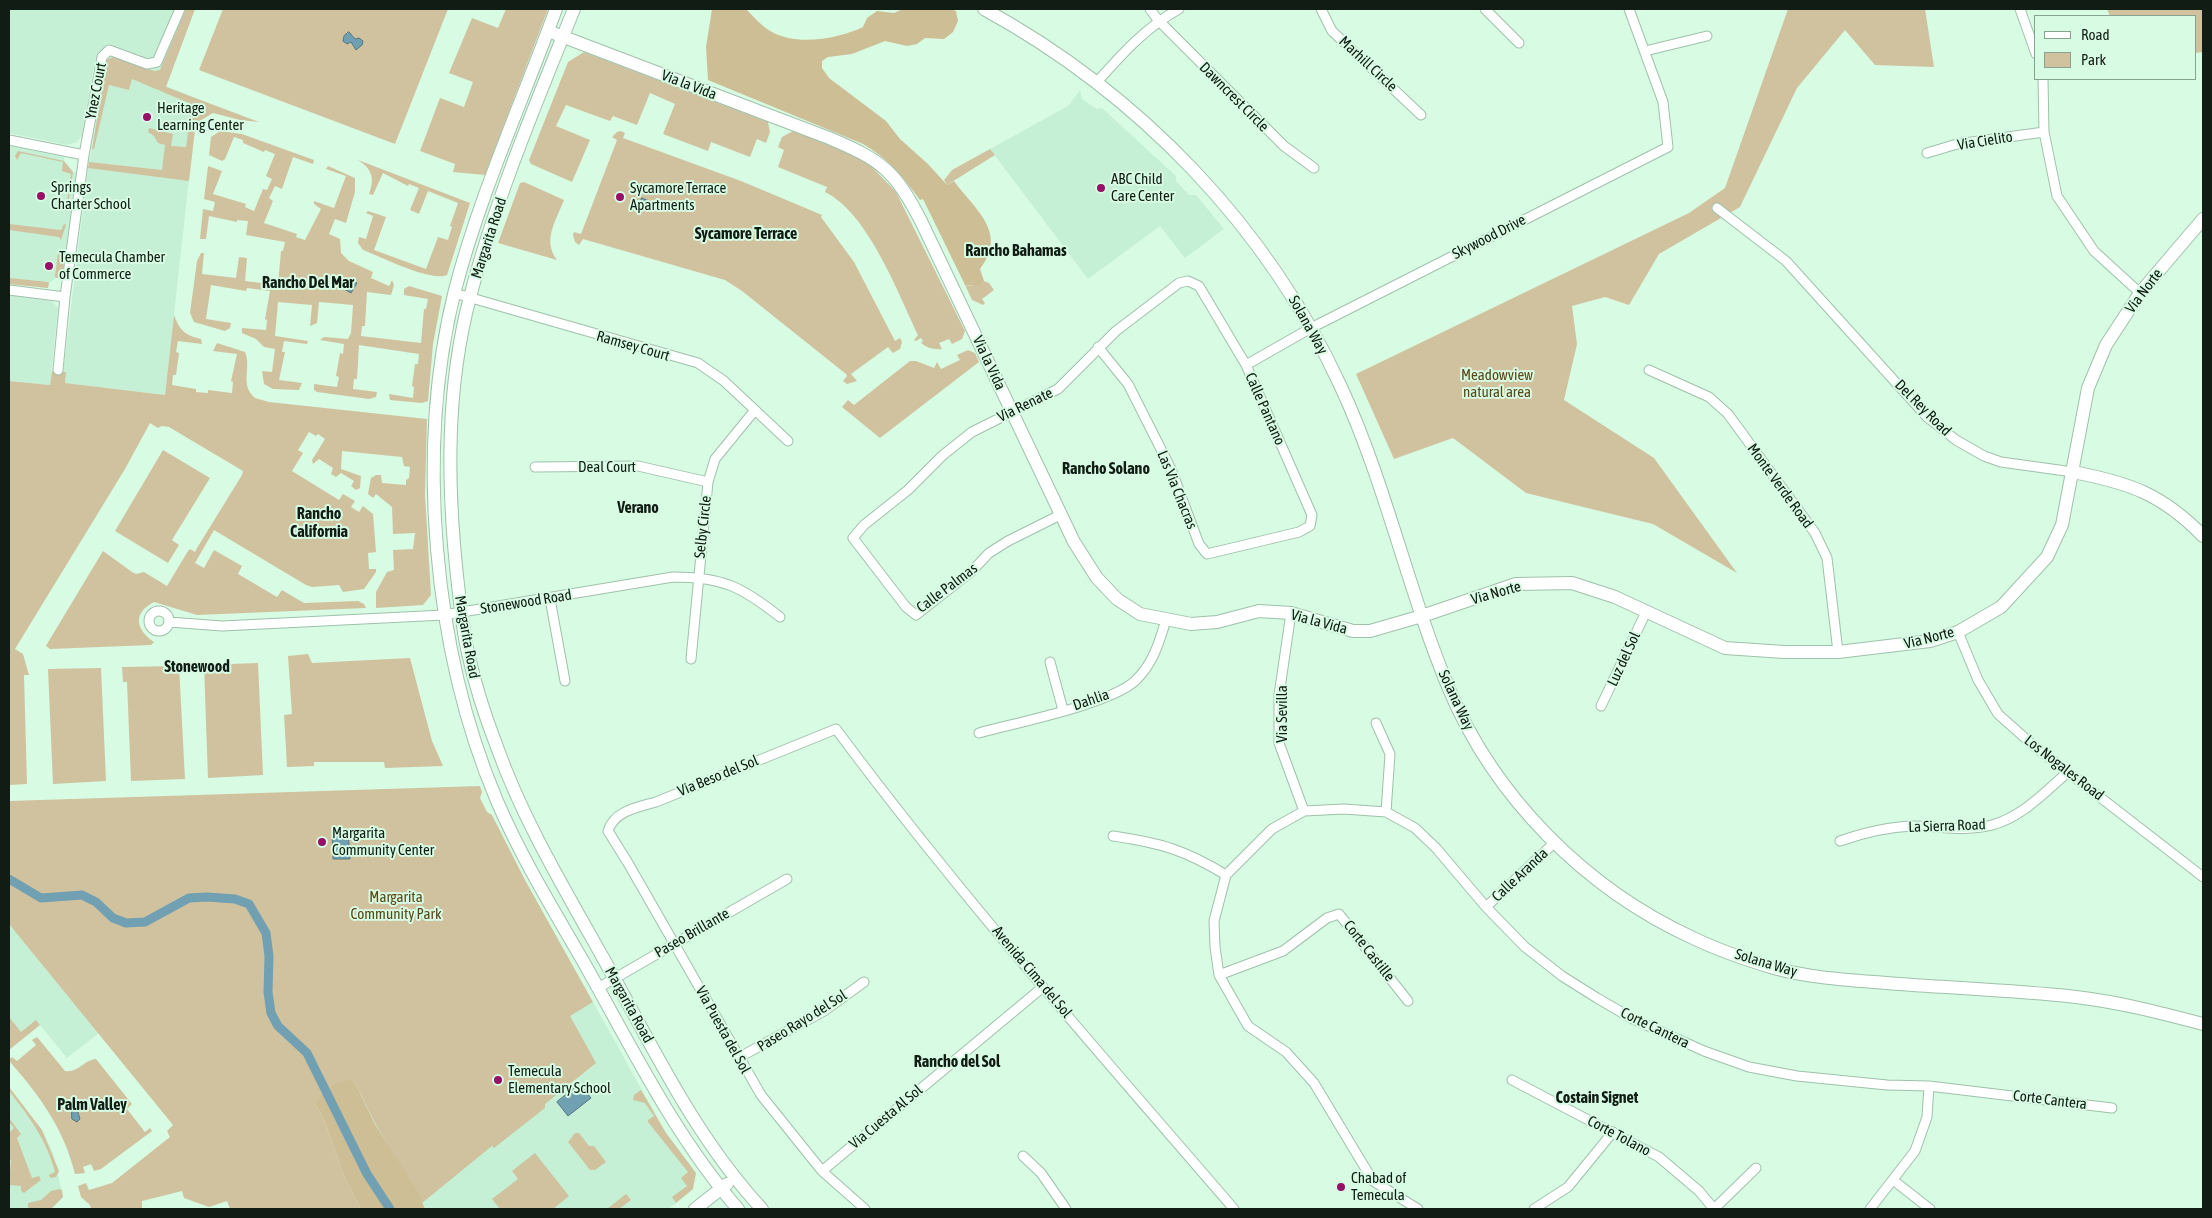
<!DOCTYPE html>
<html>
<head>
<meta charset="utf-8">
<style>
	body { margin:0 }
	#map { position:relative; width:2212px; height:1218px; overflow:hidden; background:#d8fbe4; font-family:"Asap Condensed",sans-serif }
	canvas { display:block }
	.frame { position:absolute; inset:0; border:10px solid #101c14; pointer-events:none }
	.legend { position:absolute; left:2034px; top:15px; width:162px; height:65px; box-sizing:border-box; background:#d8fbe4; border:1px solid #88a291; margin:0; padding:6px 9px; list-style:none; font-size:15px; color:#101c14 }
	.legend li { display:flex; align-items:center; gap:10px; height:25px }
	.legend b { width:25px; border:1px solid #88a291 }
</style>
</head>
<body>
<div id="map">
<canvas width="2212" height="1218"></canvas>
<div class="frame"></div>
<ul class="legend">
<li><b style="height:6px;background:#fff"></b>Road</li>
<li><b style="height:14px;background:#d0c29e"></b>Park</li>
</ul>
</div>
<script>
const ctx = document.querySelector('canvas').getContext('2d');
ctx.lineJoin = 'round';
function fillPath(path, color) {
  ctx.fillStyle = color;
  ctx.fill(path, 'evenodd');
}
function stroke(path, color, width, dash) {
  ctx.strokeStyle = color;
  ctx.lineWidth = width;
  ctx.lineCap = dash ? 'butt' : 'round';
  ctx.setLineDash(dash || []);
  ctx.stroke(path);
}
function drawText(font, color, halo, rows, align = 'center') {
  ctx.font = font + ' "Asap Condensed",sans-serif';
  ctx.lineWidth = 4;
  ctx.setLineDash([]);
  ctx.textBaseline = 'middle';
  ctx.strokeStyle = halo;
  ctx.fillStyle = color;
  for (const [text, x, y, turn = 0] of rows) {
    ctx.save();
    ctx.translate(x, y);
    ctx.rotate((+turn || 0) * Math.PI / 180);
    ctx.textAlign = isNaN(turn) ? turn : align;
    if (halo) ctx.strokeText(text, 0, 0);
    ctx.fillText(text, 0, 0);
    ctx.restore();
  }
}
const built = new Path2D(`
	M9,9H195L166,86L198,99L165,395L64,383L65,372H63L88,168L106,63L95,59L82,136L77,142L67,145L9,133Z
	M1080,90L1082,99L1097,109L1102,108L1176,176V181L1189,195H1196L1224,229L1185,258L1160,226L1088,279L990,149L1068,106Z
	M9,146L64,157V161L73,172H77L62,277H57L48,284V288L9,284Z
	M9,295L52,301L58,308L50,385L9,381Z
	M9,924L99,1033L67,1058L40,1025L9,1050Z
	M593,1002L666,1133L696,1173L693,1189L669,1209H425L418,1192L567,1017Z
	M9,1087L42,1130L53,1153L63,1197L51,1209H9Z`);
const green = new Path2D(`
	M186,9H195L166,87L259,122L240,120L213,113L198,122L195,130L189,181L88,168L89,162L162,170L165,145L158,143L154,136L148,132L149,128L173,134L171,146L186,147L191,110L189,103L132,79L129,90L109,85L94,149H92L107,60L115,56L154,71L160,70Z
	M223,9H448L395,144L199,70Z
	M506,9H548L485,175L453,172L455,164L420,151L440,98L464,107L473,82L449,73L472,18L498,28Z
	M1788,9H1925L1934,67L1875,65L1845,30L1797,88L1740,207L1659,254L1629,305L1605,297L1572,306L1577,344L1564,400L1654,458L1737,573L1653,524L1526,493L1453,438L1394,459L1356,374L1689,213L1725,188Z
	M2107,9H2203V52L2196,53V16H2110Z
	M584,52L768,122L770,132L766,143L757,139L750,157L711,142L708,151L663,134L675,104L650,93L637,125L613,116L610,121L566,105L556,126L590,140L572,182L531,164L529,160L568,62Z
	M220,131L242,134L314,160L313,164L293,157L282,189L275,186L269,198L273,201L264,223L297,234L296,237L305,240L321,209L314,204V201L334,208L346,176L326,169L328,166L355,178V192L346,223L335,219L329,234L340,239L341,253L349,261L373,272L371,278L389,286L392,280L394,285L391,295L367,292L365,326H362L361,336L421,343L424,309H426L428,299L404,295V289L409,286L442,296L433,344L428,401L422,403L390,400L389,394L413,398L414,387L412,386L415,364H418L419,354L359,345L357,379H354L353,389L377,392L376,397L369,399L317,392L314,390V384L337,387L339,377L336,376L340,353L343,354L344,344L320,340L324,337L348,339L351,333L353,305L319,302L317,323L310,326L312,305L278,302L275,336L308,341L307,344L284,341L282,352H285L279,380L302,383L299,390L273,389L264,384L262,371L272,372L275,349L264,347L256,339L242,333V328L266,330L267,320L265,319L270,291L247,288L246,291L211,285L206,319L231,323L230,328L225,331L194,322L190,313L197,261L201,253H204L202,274L236,278L239,257L247,258L245,281L278,285L281,251H283L285,242L246,235L248,221L237,220V222L209,216L206,239H200L203,209L213,211L215,202L204,199L208,166L222,171L213,194L246,204L245,207L254,211L263,189L267,190L272,179L266,176L275,154L265,150L264,152L243,143V140L234,137L225,159L222,161L209,155L211,137Z
	M621,131L625,133L623,138L741,181L822,215L821,217L854,262L895,341L900,338L902,342L900,349L893,353L888,347L851,374L857,381L847,384L843,381L847,376L846,374L742,291L725,280L583,239L579,245L575,242L573,235L574,232L581,234L617,140L612,137L617,132Z
	M793,131L827,143L858,158L872,167L896,192L965,331L962,339L952,344L949,339L939,343L942,349C934,350 927,348 921,343L923,341L921,338L916,341L914,340L918,335C898,293 868,213 825,192L827,187L778,167L784,150L778,147L782,137Z
	M990,149L995,155L947,185L944,180L952,170Z
	M18,151L64,161L73,172L67,211L59,210L66,208L71,174L62,171L63,162L21,153L17,160L15,156Z
	M358,160L470,203L447,275C430,282 382,257 363,250L358,243L359,237L366,239L373,216L366,213L368,211L386,217L374,250L426,269L438,237L448,240L452,227L450,226L458,203L428,191L419,214L410,210L419,188L409,184L408,186L383,173L373,195L369,194C375,178 372,169 358,160Z
	M524,182L564,200C556,221 542,240 557,260L498,243L520,183Z
	M9,224L61,230L64,224L66,225L61,240L59,237L9,230Z
	M58,253L65,256L62,277L56,278L55,276Z
	M10,278L48,282L49,283L48,288L9,284Z
	M984,281L989,283L994,290L982,299L985,303L983,305L972,300L965,285L972,286Z
	M174,315C180,331 185,335 201,339L202,344L178,341L176,352L179,353L176,375H173L172,385L196,389V392L208,393V390L232,393L233,382L231,381L237,354L213,351L217,343L245,352C252,369 239,384 255,398L269,402L427,419L425,495L431,595L423,605L376,608V592L387,572L394,570L393,550L413,549L415,533L393,534L392,507L376,494L373,498L368,494L371,478L376,475H381L382,483L406,485V480L409,478L410,467L404,466L402,457L342,451L341,469L361,476L360,488L356,490L351,486L354,481L341,473L336,477L331,474L333,468L319,459L313,464L312,460L325,439L318,434L316,436L309,432L298,450L303,453L292,471L339,500L343,494L355,501L351,507L359,512L363,506L373,514L376,552L368,553L369,569H376V572L364,589L343,592L339,585L312,587L306,585L214,530L195,563L204,568L214,550L242,566L238,574L277,597L282,590L304,603L358,601L364,604L366,608L197,615L154,602C132,613 136,630 154,642L151,645L50,649L46,646L47,644L103,551L132,572L136,574L144,572L167,586L188,551L190,549L195,552L197,548L242,475L243,471L169,427L162,426L158,428L150,423L125,469L15,649L23,654L29,675H24L27,784L9,785V381L50,385L52,371L66,372L65,383L165,395Z
	M968,350L975,353L979,362L880,438L842,407L848,400L854,405L910,361H916L934,368L937,362L941,369L960,360L957,355Z
	M163,450L210,478L172,540L179,545L168,563L115,531Z
	M308,654L312,663L410,658L432,741L443,766L385,768L384,762H314V766L287,767L284,715L292,714L288,656Z
	M258,663L263,775L208,778L204,665Z
	M179,666L185,779L131,781L127,682H123L122,667Z
	M101,668L106,781L53,784L48,669Z
	M480,786L482,792L480,798L487,812L492,815L525,880L593,1002L570,1016L596,1063L545,1104V1108L494,1148L492,1146L422,1203L375,1123L355,1083L316,1105L324,1119L344,1176L361,1209H230L227,1201L209,1207L184,1198L182,1191L142,1201V1209H91L90,1205L81,1197L78,1186L86,1183L89,1190L112,1183L170,1137L167,1131L173,1125L9,924V801Z
	M9,1017L21,1032L36,1020L40,1025L9,1050Z
	M37,1037L65,1071C79,1073 85,1059 96,1059L132,1104L127,1109L145,1132L150,1128L152,1131L101,1169L94,1171L91,1164L83,1167L85,1173L75,1174C64,1129 40,1096 10,1062V1059L12,1057L17,1061L36,1045L32,1040Z
	M9,1087L42,1130L59,1171L56,1177L50,1178L49,1175L55,1172C47,1141 29,1116 9,1091Z
	M641,1090L666,1133L696,1173L693,1189L676,1203L672,1197L687,1186L681,1178L688,1172L648,1122V1120L654,1116L645,1103L633,1100L634,1095Z
	M9,1118L21,1134L17,1138L32,1178L39,1176L41,1180L24,1193L21,1191V1186L9,1185L11,1160L9,1159V1133L14,1128L9,1122Z
	M575,1133H579L589,1146H594L606,1162L595,1170H590L568,1142Z
	M535,1153L569,1196L553,1209H500L492,1199L518,1179L512,1171Z
	M59,1189L62,1190L63,1197L51,1209H28V1203L41,1200L51,1191Z
	M626,1194L631,1200L619,1209H607Z`);
const forest = new Path2D(`
	M712,9H746C753,16 762,27 772,32C797,46 838,39 863,27L867,18L877,11L894,13L903,9H950L956,11L958,21L953,32L944,39L925,38L917,44L907,46L885,41L852,54L828,57L822,61V68L829,78L886,121L900,139L928,164L947,185L954,181C974,209 1009,232 980,269L984,281L977,286L965,285L923,199L920,200C903,177 888,158 863,144L708,80L706,47Z
	M349,1080L355,1083L375,1124L418,1192L425,1209H361L344,1176L324,1119L316,1105C321,1090 335,1083 349,1080Z`);
const water = new Path2D(`
	M349,32L355,39L359,38L363,41L362,45L356,50L351,42L347,44L343,41L344,36Z
	M642,198L656,204L654,211L639,205Z
	M351,279L357,283L351,293L344,289Z
	M348,831L350,859H333L332,832Z
	M580,1084L591,1098L568,1116L557,1102Z
	M72,1107L77,1109L80,1119L77,1122L72,1119Z`);
const canal = new Path2D(`
	M9,879L41,898L82,895L96,902L113,918L126,923L145,922L189,898L207,897L235,899L249,904L266,933L269,956L268,992L271,1013L278,1026L307,1053L367,1174L390,1209`);
const street = new Path2D(`
	M1150,9L1158,20L1284,146L1314,168
	M1321,9L1332,31L1421,115
	M1485,9L1519,43
	M2020,9L2036,54
	M1645,51L1707,36
	M2043,79L2044,132L2057,196L2094,251L2140,293
	M1097,82C1122,54 1146,27 1179,9
	M9,140L84,155
	M1927,153L1957,144L2044,132
	M1717,208L1786,261L1927,417L1956,440L1984,456L2001,462L2073,472
	M9,290L65,297
	M454,293L698,363L724,381L788,441
	M1246,365L1311,328L1668,147L1663,102L1629,9
	M58,370L65,297L84,155L102,57L109,50L147,64L157,62L180,9
	M1649,370L1709,397L1728,414L1815,533L1827,558L1838,652
	M535,467L638,466L708,482
	M1062,514L1008,541L989,553L972,571L916,615L906,607L853,538L864,525L908,490L943,455L972,432L1058,389L1116,331L1179,283L1188,281L1199,286L1246,365L1312,515L1310,526L1299,532L1207,554L1199,544L1171,469L1128,384L1098,347
	M550,599L565,681
	M149 621a10 10 0 1 1 20 0a10 10 0 1 1-20 0Z
	M1291,613L1279,695V743L1304,811
	M169,622L222,626L444,615L673,577C723,577 742,587 780,617
	M1958,632L1978,680L1998,714L2034,746L2203,877
	M691,659L708,482L715,459L755,410
	M1050,662L1063,710
	M1601,706L1646,612
	M1376,723L1390,754L1386,812
	M979,733C1015,723 1110,704 1135,681C1153,664 1159,643 1166,620
	M1113,836C1161,843 1185,850 1226,875
	M1840,841C1863,833 1887,827 1912,826C1937,826 1967,832 1992,825C2022,817 2045,792 2068,772
	M1486,907L1554,843
	M1219,975L1283,951L1327,918L1339,914L1408,1001
	M598,988L787,879
	M738,1058L824,1011L864,982
	M1512,1080L1659,1157L1699,1191L1714,1209
	M1023,1156L1041,1173L1066,1209
	M822,1171L1043,987
	M1893,1180L1930,1209
	M865,1209L822,1171L761,1095L628,863L608,831C614,811 638,807 656,802L836,729C960,896 1099,1052 1234,1209
	M1418,1209L1373,1181L1314,1083L1286,1052L1248,1026L1219,975L1215,947L1214,921L1226,875L1272,829L1304,811L1344,809L1386,812L1415,828L1436,848L1486,907L1525,947L1562,976L1597,998L1633,1019L1704,1051L1749,1067L1797,1076L1887,1085L1929,1086L2112,1108
	M1534,1209L1568,1187L1613,1132
	M1714,1209L1756,1168
	M1870,1209L1915,1151L1927,1117L1929,1086`);
const secondary = new Path2D(`
	M556,9C522,102 480,194 455,290C415,449 433,650 497,801C521,857 553,909 583,961C631,1046 674,1135 738,1209
	M574,9C536,103 496,198 470,297C446,388 447,483 457,576C460,601 462,628 468,653C475,685 485,716 497,747C523,820 564,888 602,956C651,1043 694,1136 762,1209
	M984,9C1139,94 1267,226 1341,387C1386,484 1408,591 1449,689C1495,798 1586,889 1693,938C1718,950 1747,960 1774,968C1810,978 1848,980 1886,983C1949,988 2013,990 2076,997C2119,1002 2161,1013 2203,1024
	M548,31L829,138C881,160 895,170 921,221L1074,542L1097,578L1117,599L1140,614L1191,624L1217,622L1259,611L1291,613L1353,631H1370L1422,616L1516,584L1572,583L1615,597L1725,648L1784,652H1838L1930,641L1958,632L2001,607L2047,557L2062,525L2088,388L2106,345L2140,293L2203,219
	M2073,472C2130,483 2162,494 2203,536
	M695,1209L727,1184`);
const markers = [
	[147,117,5,"#961067"],
	[1101,188,5,"#961067"],
	[41,196,5,"#961067"],
	[620,197,5,"#961067"],
	[49,266,5,"#961067"],
	[322,842,5,"#961067"],
	[498,1080,5,"#961067"],
	[1341,1187,5,"#961067"]
];
const streetNames = [
	["Marhill Circle",1368,64,43],
	["Via la Vida",689,85,21],
	["Ynez Court",96,91,-79],
	["Dawncrest Circle",1234,97,45],
	["Via Cielito",1985,141,-9],
	["Skywood Drive",1489,237,-27],
	["Margarita Road",489,238,-72],
	["Via Norte",2144,291,-53],
	["Solana Way",1308,325,61],
	["Ramsey Court",633,346,16],
	["Via la Vida",989,363,65],
	["Via Renate",1025,405,-26],
	["Del Rey Road",1923,408,45],
	["Calle Pantano",1265,409,66],
	["Deal Court",607,467],
	["Monte Verde Road",1780,486,54],
	["Las Via Chacras",1177,490,68],
	["Selby Circle",703,527,-84],
	["Calle Palmas",947,588,-37],
	["Via Norte",1496,593,-16],
	["Stonewood Road",526,602,-9],
	["Via la Vida",1319,622,15],
	["Margarita Road",467,637,80],
	["Via Norte",1929,638,-14],
	["Luz del Sol",1624,659,-65],
	["Dahlia",1091,700,-19],
	["Solana Way",1456,700,65],
	["Via Sevilla",1282,714,-90],
	["Los Nogales Road",2064,768,38],
	["Via Beso del Sol",718,776,-22],
	["La Sierra Road",1947,826,-2],
	["Calle Aranda",1520,875,-43],
	["Paseo Brillante",692,933,-30],
	["Corte Castille",1369,951,52],
	["Solana Way",1766,963,17],
	["Avenida Cima del Sol",1032,972,50],
	["Margarita Road",629,1005,61],
	["Paseo Rayo del Sol",802,1021,-32],
	["Corte Cantera",1655,1028,26],
	["Via Puesta del Sol",723,1030,61],
	["Corte Cantera",2050,1100,7],
	["Via Cuesta Al Sol",886,1117,-40],
	["Corte Tolano",1619,1136,28]
];
const poiNames = [
	["Heritage",157,108],
	["Learning Center",157,125],
	["ABC Child",1111,179],
	["Care Center",1111,196],
	["Springs",51,187],
	["Charter School",51,204],
	["Sycamore Terrace",630,188],
	["Apartments",630,205],
	["Temecula Chamber",59,257],
	["of Commerce",59,274],
	["Margarita",332,833],
	["Community Center",332,850],
	["Temecula",508,1071],
	["Elementary School",508,1088],
	["Chabad of",1351,1178],
	["Temecula",1351,1195]
];
const parkNames = [
	["Meadowview",1497,375],
	["natural area",1497,392],
	["Margarita",396,897],
	["Community Park",396,914]
];
const neighbourhoodNames = [
	["Sycamore Terrace",746,234],
	["Rancho Bahamas",1016,251],
	["Rancho Del Mar",308,283],
	["Rancho Solano",1106,469],
	["Verano",638,508],
	["Rancho",319,514],
	["California",319,532],
	["Stonewood",197,667],
	["Rancho del Sol",957,1062],
	["Costain Signet",1597,1098],
	["Palm Valley",92,1105]
];
fillPath(built, '#c6f0d5');
fillPath(green, '#d0c29e');
fillPath(forest, '#cebe95');
fillPath(water, '#70a0b2');
stroke(water, '#537883', 1);
stroke(canal, '#70a0b2', 9);
stroke(street, '#9fc1ab', 11);
stroke(secondary, '#9fc1ab', 14);
stroke(street, '#fff', 9);
stroke(secondary, '#fff', 12);
for (const [x, y, r, color] of markers) {
  const dot = new Path2D();
  dot.arc(x, y, r, 0, 2 * Math.PI);
  ctx.fillStyle = color;
  ctx.fill(dot);
  stroke(dot, '#d8fbe4', 2);
}
drawText('15px', '#101c14', '#d8fbe4', streetNames);
drawText('15px', '#101c14', '#d8fbe4', poiNames, 'left');
drawText('15px', '#594816', '#d8fbe4', parkNames);
drawText('bold 16px', '#101c14', '#d8fbe4', neighbourhoodNames);
</script>
</body>
</html>
